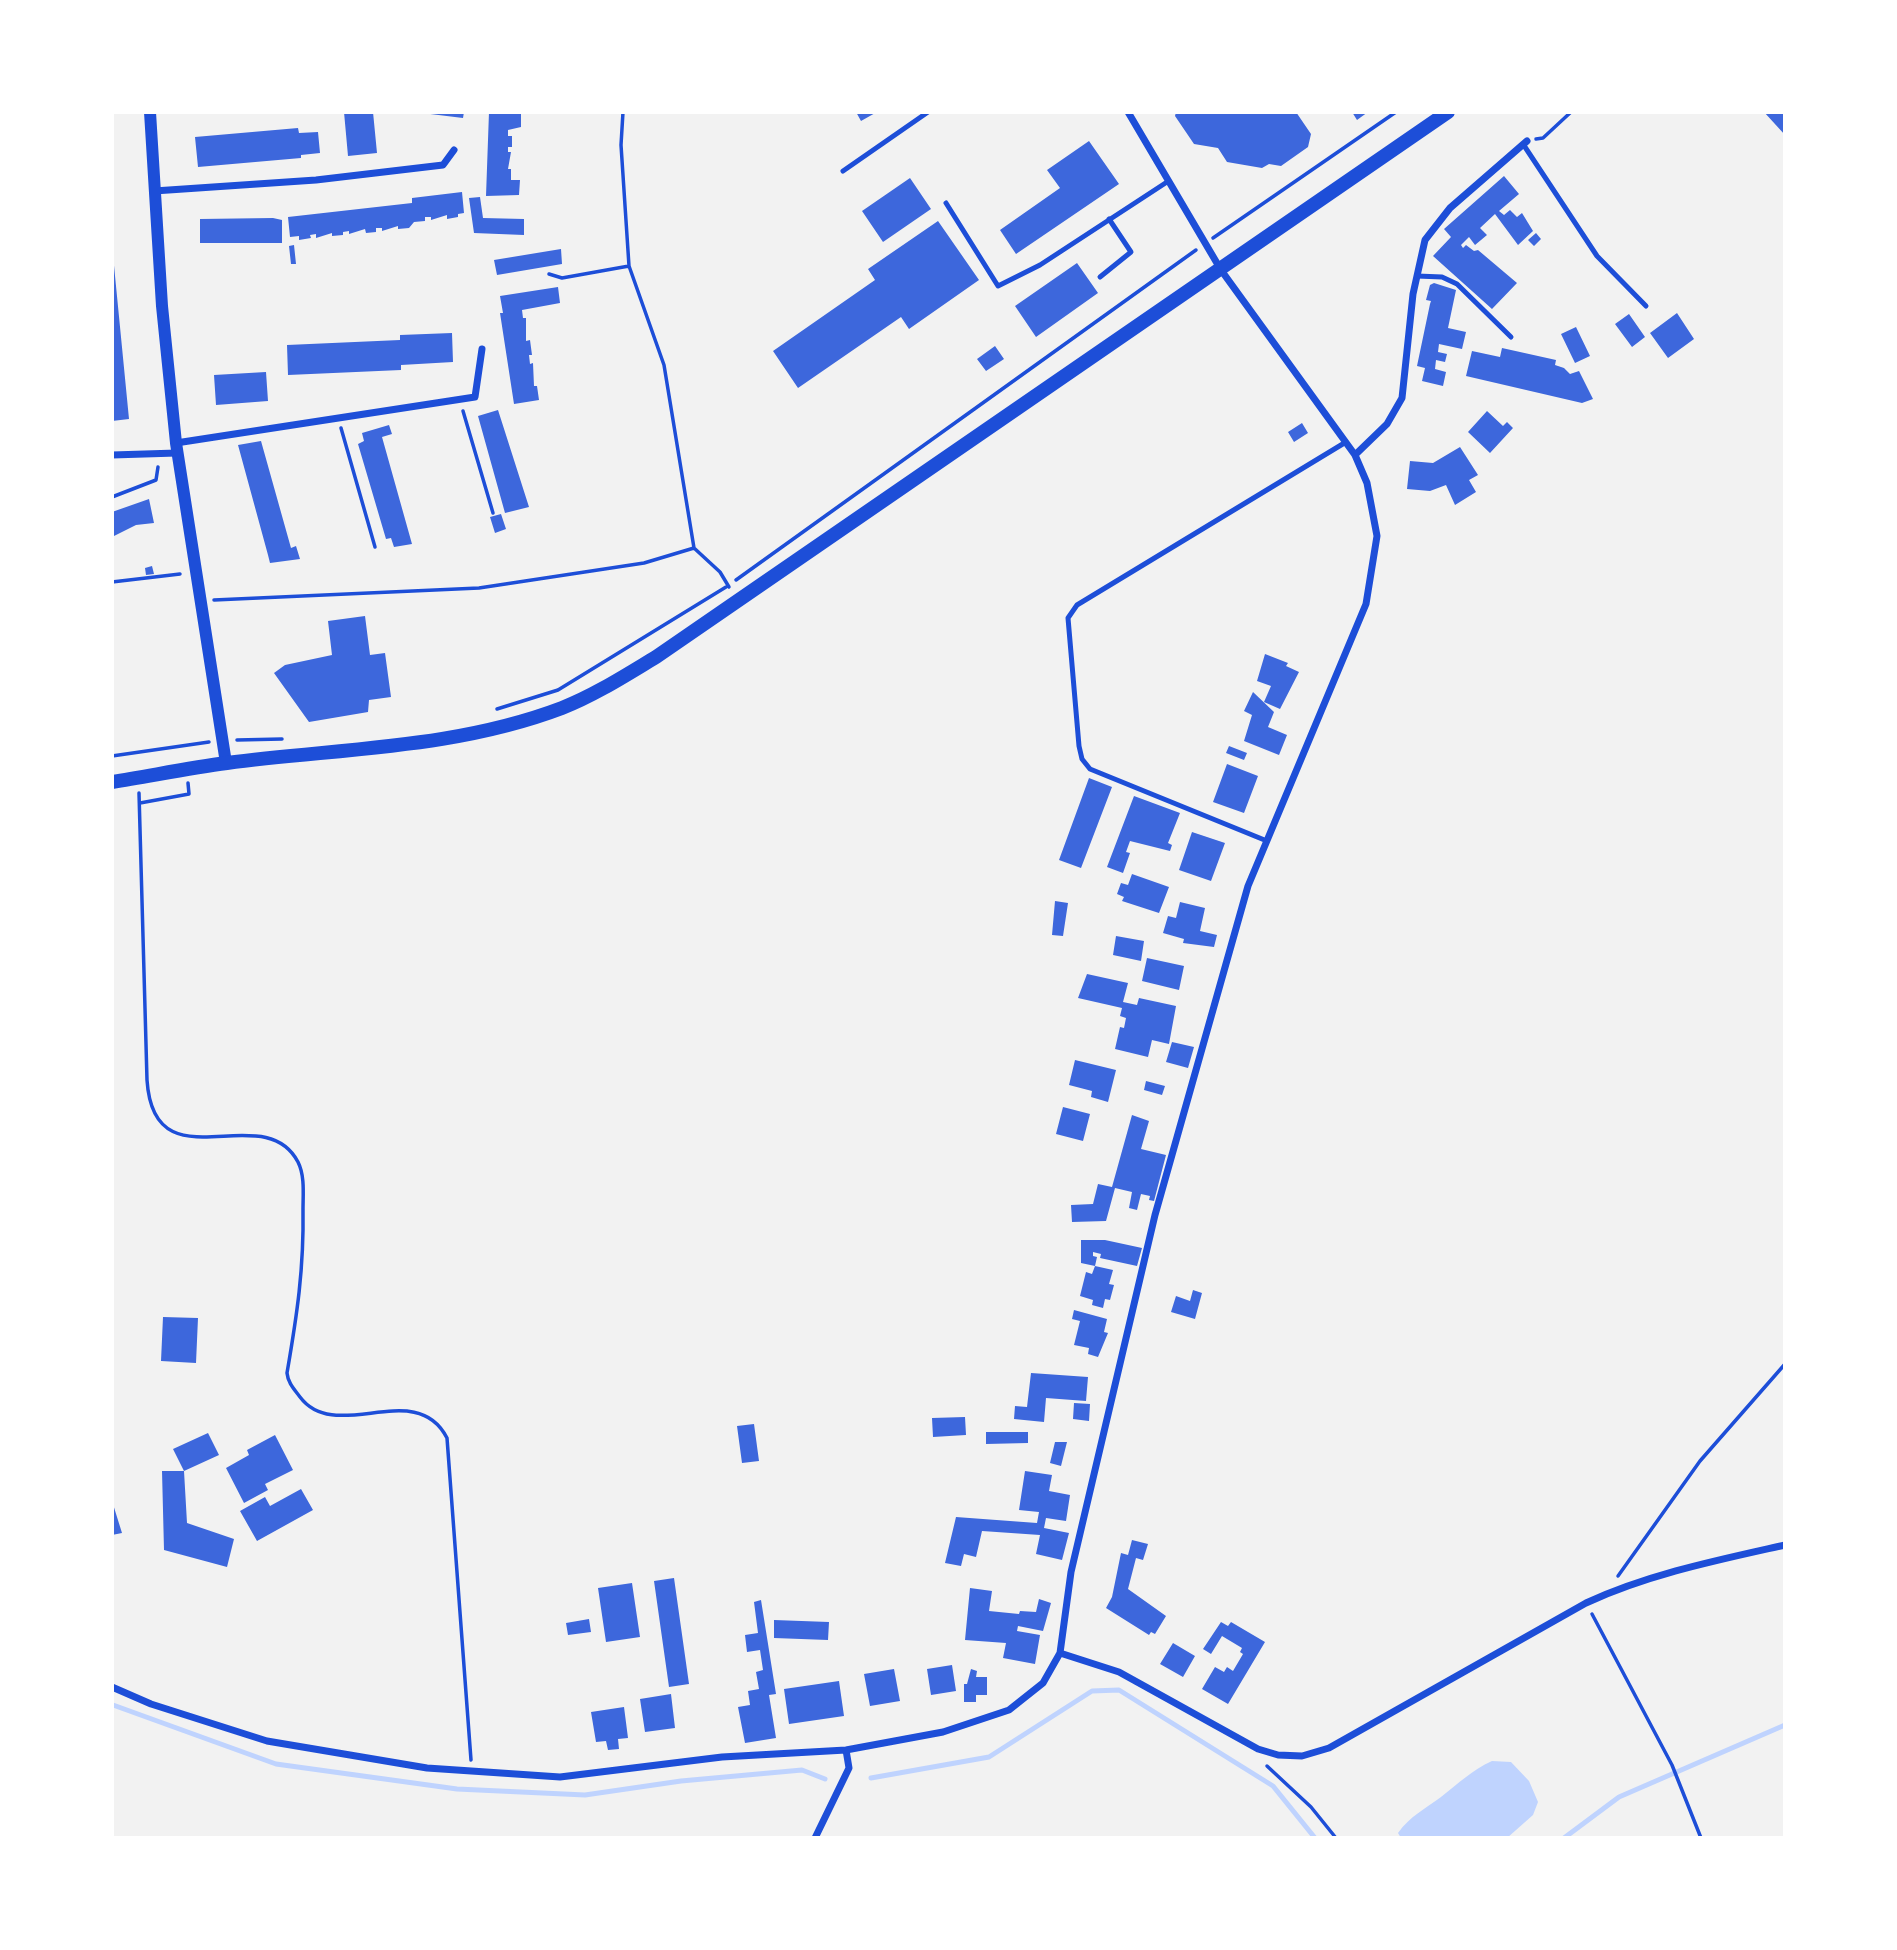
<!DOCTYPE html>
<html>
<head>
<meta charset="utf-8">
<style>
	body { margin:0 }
	#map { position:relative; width:1897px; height:1950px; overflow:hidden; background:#f2f2f2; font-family:Merriweather,serif }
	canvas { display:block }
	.frame { position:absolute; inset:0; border:114px solid #fff; pointer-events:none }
</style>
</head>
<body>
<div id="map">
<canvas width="1897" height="1950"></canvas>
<div class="frame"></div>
</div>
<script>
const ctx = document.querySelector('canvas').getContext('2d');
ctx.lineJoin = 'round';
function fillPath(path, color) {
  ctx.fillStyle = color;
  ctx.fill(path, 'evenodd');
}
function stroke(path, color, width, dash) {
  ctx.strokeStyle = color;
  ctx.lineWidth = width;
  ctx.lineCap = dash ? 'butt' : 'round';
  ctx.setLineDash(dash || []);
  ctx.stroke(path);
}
const water = new Path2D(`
	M1492,1761L1511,1762L1529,1781L1538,1802L1533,1815L1507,1838H1401L1398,1833C1410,1816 1425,1809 1441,1797C1459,1783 1472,1770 1492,1761Z`);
const stream = new Path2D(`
	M113,1705L276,1764L457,1789L585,1795L681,1781L802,1770L825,1779
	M871,1778L989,1757L1092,1691L1119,1690L1273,1786L1315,1838
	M1564,1838L1619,1797L1785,1725`);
const building = new Path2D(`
	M344,112H373L377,153L348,156Z
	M414,112H464L463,118Z
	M489,112L521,114V127L508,130V136H512V147H508V152H511L508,169H511V180H520L519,195L486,196Z
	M856,112H877L861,121Z
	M1176,112H1296L1311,134L1308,147L1281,166L1269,164L1262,168L1227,162L1218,148L1194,144L1175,116Z
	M1352,112H1368L1357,120Z
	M1764,112H1785V135Z
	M298,128L299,133L318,132L320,153L301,155V158L198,167L195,137Z
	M1089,141L1119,184L1016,254L1000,230L1060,188L1047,170Z
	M1504,176L1519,194L1499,211L1504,215L1510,210L1517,217L1522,213L1533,231L1518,245L1495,214L1480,228L1487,235L1475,245L1469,237L1461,245L1463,248L1466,245L1474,251L1478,250L1517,283L1492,309L1433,256L1451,237L1444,229Z
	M910,178L931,209L883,242L862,211Z
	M462,192L464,213L458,214V217L447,219V215L431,220V217H425V221L414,222L409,228L398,229V226L382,231V228H376V232L366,233L365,229L349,234V231L343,232V235L332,236V233L316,238V234L310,235L311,238L299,240V236L290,237L288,217L412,203V198Z
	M480,197L483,218L524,219V235L474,233L469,198Z
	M273,218L282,220V243H200V219Z
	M938,221L979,280L909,329L901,317L798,388L773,351L875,280L868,269Z
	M1536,233L1541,239L1534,246L1528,240Z
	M112,245L129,419L112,421Z
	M294,245L296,264H291L289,246Z
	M561,249L562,264L497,275L494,260Z
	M1077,263L1098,293L1036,337L1015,306Z
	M1434,283L1456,290L1448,328L1466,332L1462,349L1439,344L1438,352L1447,354L1445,362L1436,360L1435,369L1446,372L1443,386L1422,381L1425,368L1417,366L1430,304L1431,301L1426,300L1430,285Z
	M558,287L560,303L522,310L523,318H526V341L530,340L532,355H529L530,364L533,363L534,386H537L539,400L514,404L500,313H503L500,296Z
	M1677,313L1694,339L1668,358L1650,333Z
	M1629,314L1645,337L1632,347L1615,324Z
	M1576,327L1590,356L1575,363L1561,334Z
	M452,333L453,362L401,365V370L288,375L287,345L400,340V335Z
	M995,346L1004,359L986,371L977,359Z
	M1502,348L1556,360L1555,365L1564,368L1570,374L1579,371L1593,399L1582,403L1466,376L1472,351L1500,357Z
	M266,372L268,401L216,405L214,375Z
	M498,410L529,507L505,513L478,416Z
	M1487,411L1503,426L1507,422L1513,428L1490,453L1468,432Z
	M1302,423L1308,433L1294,442L1288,432Z
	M389,425L392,434L382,437L412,544L394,547L391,538L386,539L358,444L364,441L362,433Z
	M261,441L291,548L296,546L300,559L270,563L268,555L238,445Z
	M1460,447L1478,475L1469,480L1476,492L1455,505L1446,485L1430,491L1407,489L1410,461L1433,463Z
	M149,499L154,523L136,525L112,537V512Z
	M501,514L506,529L495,533L490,517Z
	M152,566L154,574L146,575L145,568Z
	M365,616L370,655L385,653L391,697L369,700L368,712L309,722L274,673L285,665L332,655L328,621Z
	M1265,654L1288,663L1286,666L1299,672L1280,709L1264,702L1271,686L1257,681Z
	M1253,692L1274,712L1268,727L1287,735L1279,755L1244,741L1252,715L1244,711Z
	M1229,746L1247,753L1244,760L1226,753Z
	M1227,764L1258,776L1244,813L1213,802Z
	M1089,778L1112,787L1081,868L1059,860Z
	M1134,796L1180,813L1168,843L1172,845L1170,851L1130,841L1126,852L1130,853L1123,873L1107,867Z
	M1192,832L1225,843L1211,881L1179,870Z
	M1132,874L1169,887L1159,913L1122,901L1124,897L1117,894L1121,883L1128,885Z
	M1055,901L1068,903L1063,936L1052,935Z
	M1180,902L1205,908L1200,931L1217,935L1214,947L1183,943L1184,939L1163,933L1168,916L1176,918Z
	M1116,936L1144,941L1141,961L1113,955Z
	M1147,958L1184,966L1179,990L1142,981Z
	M1087,974L1128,983L1123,1002L1137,1005L1139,998L1176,1006L1169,1044L1152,1040L1148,1057L1115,1049L1120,1027L1124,1028L1126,1018L1120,1016L1122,1008L1078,998Z
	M1172,1042L1194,1047L1188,1068L1166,1062Z
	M1075,1060L1116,1070L1108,1102L1091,1097L1092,1091L1069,1085Z
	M1146,1081L1165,1086L1162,1095L1144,1090Z
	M1063,1107L1090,1114L1083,1141L1056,1134Z
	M1132,1115L1149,1121L1141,1149L1166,1155L1154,1201L1149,1200L1150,1196L1141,1194L1137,1210L1129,1208L1132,1192L1115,1188L1106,1221L1072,1222L1071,1205L1093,1204L1098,1184L1112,1187Z
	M1081,1240H1105L1142,1248L1137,1266L1100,1258L1101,1254L1093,1252V1256L1097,1257L1095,1266L1113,1270L1109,1284L1114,1285L1110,1300L1105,1299L1103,1308L1092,1305L1093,1300L1080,1296L1086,1272L1092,1274L1095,1266L1081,1263Z
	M1193,1290L1202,1293L1195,1319L1171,1312L1176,1296L1190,1301Z
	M1074,1310L1107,1319L1104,1332L1108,1333L1098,1357L1088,1354L1089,1348L1074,1345L1080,1321L1072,1319Z
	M163,1317L198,1318L196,1363L161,1361Z
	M1031,1373L1088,1377L1086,1401L1046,1398L1044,1422L1014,1419L1015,1406L1027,1407Z
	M1074,1403L1090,1404L1089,1421L1073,1419Z
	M965,1417L966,1435L933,1437L932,1418Z
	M754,1424L759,1461L742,1463L737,1426Z
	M986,1432H1028V1443L986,1444Z
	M208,1433L219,1455L184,1471L173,1449Z
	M275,1435L293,1470L265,1484L268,1490L244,1503L226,1468L249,1455L247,1450Z
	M1055,1442H1067L1061,1466L1050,1463Z
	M162,1471H184L187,1523L234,1539L227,1567L164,1550Z
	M1025,1471L1052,1475L1049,1491L1070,1495L1066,1521L1046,1518L1044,1528L1069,1533L1062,1560L1036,1554L1040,1535L982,1531L976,1557L964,1554L961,1566L945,1563L956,1517L1037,1523L1039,1512L1019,1510Z
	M301,1489L313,1510L257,1541L240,1511L265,1497L270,1506Z
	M112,1501L122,1533L112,1535Z
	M1132,1540L1148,1544L1143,1560L1136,1558L1128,1589L1166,1616L1155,1634L1151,1632L1149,1635L1106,1608L1112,1597L1121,1553L1128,1555Z
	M674,1578L689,1684L669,1687L654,1581Z
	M632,1583L640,1637L606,1642L598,1588Z
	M970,1588L992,1591L989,1611L1019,1614L1020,1611L1036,1612L1039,1599L1051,1603L1043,1631L1018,1626L1017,1631L1040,1635L1035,1664L1003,1658L1006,1643L965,1640Z
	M761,1600L776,1694L769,1695L776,1738L745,1743L738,1707L750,1705L748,1691L759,1689L756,1672L763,1670L760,1650L747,1652L745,1635L758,1633L754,1602Z
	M589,1619L591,1632L568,1635L566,1623Z
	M774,1620L829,1622L828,1640L774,1638Z
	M1221,1622L1228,1626L1231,1622L1265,1642L1228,1704L1202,1689L1215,1667L1224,1672L1227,1667L1233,1671L1243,1654L1240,1652L1242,1648L1222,1636L1211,1654L1203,1649Z
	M1173,1643L1195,1656L1183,1677L1160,1664Z
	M952,1665L956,1691L931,1695L927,1669Z
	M894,1669L900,1701L870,1706L864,1674Z
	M971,1669L977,1671L976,1677H987V1695H976V1702H964V1684H967Z
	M839,1681L844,1716L789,1724L784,1689Z
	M671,1694L675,1728L645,1732L640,1699Z
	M624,1707L628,1738L618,1739L619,1749L608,1750L606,1741L596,1742L591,1712Z`);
const path = new Path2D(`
	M623,112L621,145L629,266L664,365L694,548L720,572L729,587
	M1536,139L1543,138L1571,112
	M1213,238L1396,112
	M549,274L562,278L629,266
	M463,411L493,513
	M341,428L375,547
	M112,497L156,480L158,467
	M736,580L1196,250
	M112,582L180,574
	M214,600L479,588L644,563L694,548
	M497,709L558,690L726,587
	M237,740L282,739
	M112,756L209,742
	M139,793L147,1080C154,1188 263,1096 298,1162C305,1176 303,1194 303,1209C304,1269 297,1315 287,1373C288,1383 294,1389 300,1397C336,1445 416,1377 447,1438L471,1760
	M140,803L189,794L188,783
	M1618,1576L1700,1461L1785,1364
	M1592,1614L1672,1765L1701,1838
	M1267,1766L1311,1807L1336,1838`);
const service = new Path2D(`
	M1523,144L1597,256L1646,306
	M843,171L928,112
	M946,203L998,286L1040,265L1167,182
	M1417,276L1442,277L1457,284L1511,337
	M1100,277L1131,252L1109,219
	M1267,841L1090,769L1082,759L1079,746L1068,618L1077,605L1346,442`);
const minor = new Path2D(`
	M154,191L316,180L443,165L454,150
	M176,443L475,397L482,349
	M112,455L177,453
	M1355,455L1387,424L1402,398L1413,294L1425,240L1450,208L1527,141
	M1060,1653L1119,1672L1258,1749L1278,1755L1302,1756L1329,1748L1586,1603C1649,1574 1718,1560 1785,1545
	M112,1687L151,1704L267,1741L427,1768L560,1777L722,1757L846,1750L943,1732L1009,1710L1043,1683L1060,1653L1071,1572L1155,1215L1248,886L1366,604L1377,536L1367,483L1355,455L1221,270L1128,112
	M815,1838L849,1768L846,1750`);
const tertiary = new Path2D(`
	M150,112L162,306L176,443L226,763`);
const secondary = new Path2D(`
	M112,782C150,776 189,768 227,763C341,748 454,749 562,708C595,695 626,675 656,657L1448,112`);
fillPath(water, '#bfd3fe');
stroke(stream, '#bfd3fe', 5);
fillPath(building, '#3d67dc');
stroke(path, '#1d4ed8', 3.5);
stroke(service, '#1d4ed8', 5);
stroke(minor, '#1d4ed8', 7);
stroke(tertiary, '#1d4ed8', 12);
stroke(secondary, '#1d4ed8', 14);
</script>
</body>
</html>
